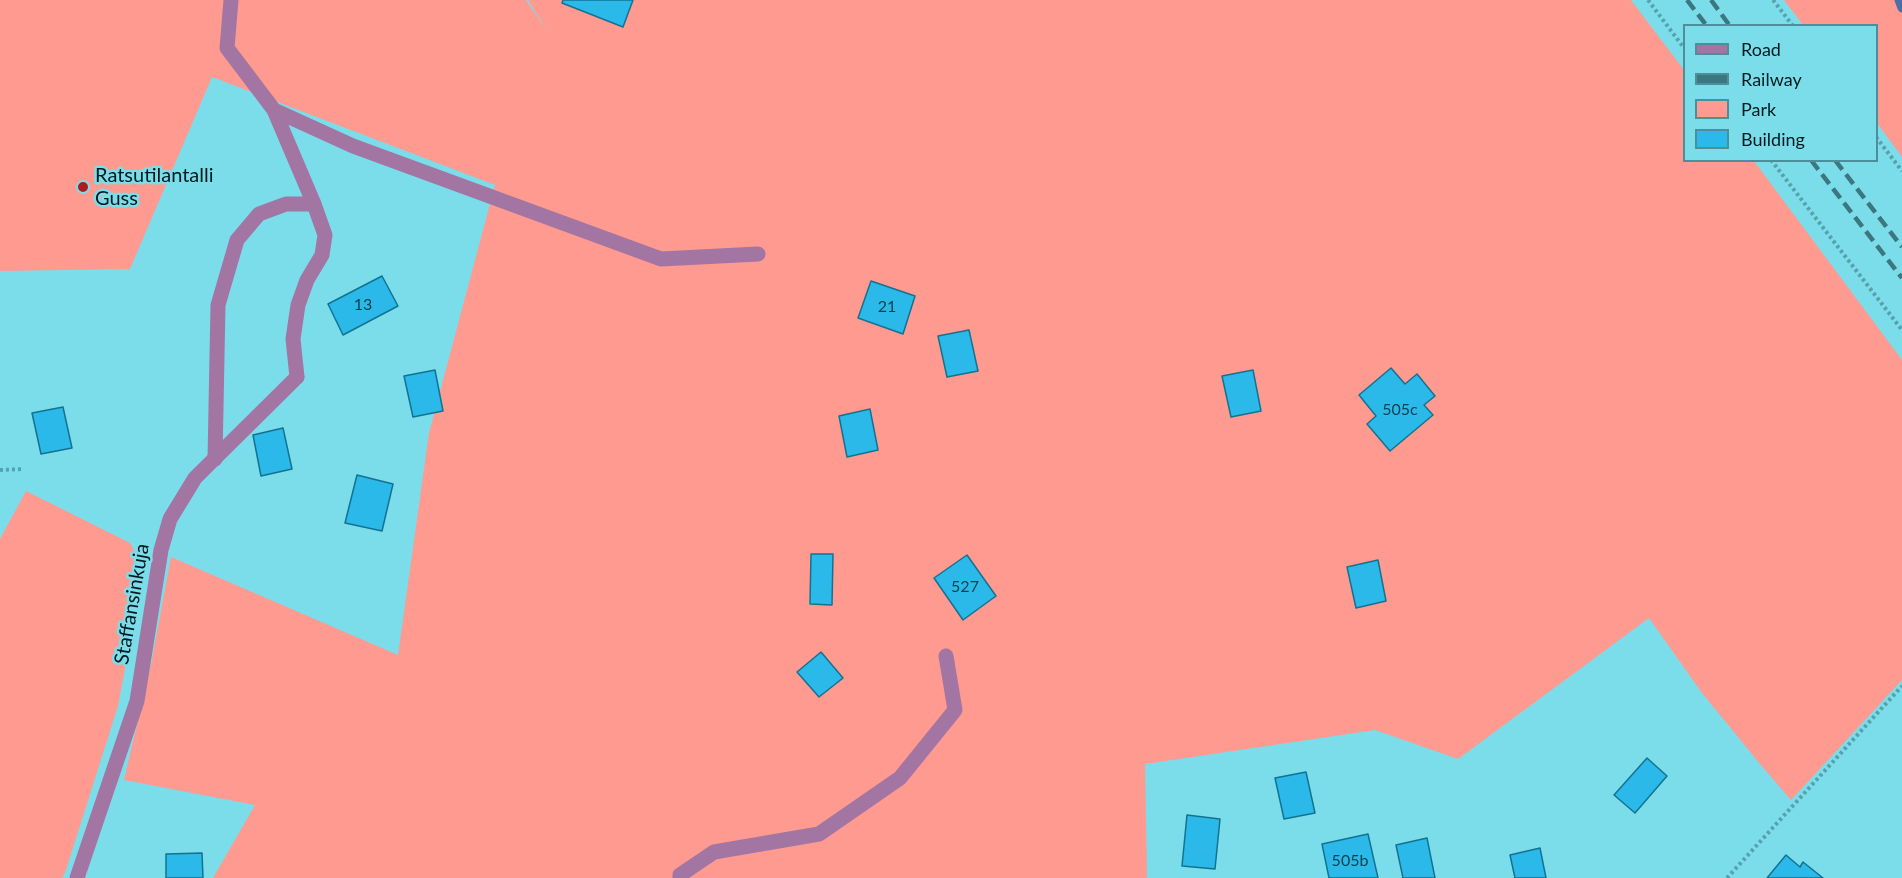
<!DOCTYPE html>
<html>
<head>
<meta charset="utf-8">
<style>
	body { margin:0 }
	#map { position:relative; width:1902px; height:878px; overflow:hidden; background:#7cddea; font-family:Lato,sans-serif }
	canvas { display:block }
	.legend { position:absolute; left:1683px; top:24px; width:195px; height:138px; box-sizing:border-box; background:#7cddea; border:2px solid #4a8f99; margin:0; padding:8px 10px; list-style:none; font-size:18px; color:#001b1f }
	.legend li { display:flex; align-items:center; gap:12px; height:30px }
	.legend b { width:30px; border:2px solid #4a8f99 }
</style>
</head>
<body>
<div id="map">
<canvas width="1902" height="878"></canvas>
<ul class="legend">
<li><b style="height:8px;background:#a375a3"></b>Road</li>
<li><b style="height:8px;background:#3b777f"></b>Railway</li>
<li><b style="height:16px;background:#fe9a8f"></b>Park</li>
<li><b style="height:16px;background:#2ab9e9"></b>Building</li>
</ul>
</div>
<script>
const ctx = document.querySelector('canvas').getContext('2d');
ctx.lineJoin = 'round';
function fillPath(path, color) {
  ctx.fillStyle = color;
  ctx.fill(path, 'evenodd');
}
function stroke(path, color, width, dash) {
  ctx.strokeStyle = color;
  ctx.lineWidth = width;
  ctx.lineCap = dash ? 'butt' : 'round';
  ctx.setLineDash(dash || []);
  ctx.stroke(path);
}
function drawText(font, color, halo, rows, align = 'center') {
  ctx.font = font + ' Lato,sans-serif';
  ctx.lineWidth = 5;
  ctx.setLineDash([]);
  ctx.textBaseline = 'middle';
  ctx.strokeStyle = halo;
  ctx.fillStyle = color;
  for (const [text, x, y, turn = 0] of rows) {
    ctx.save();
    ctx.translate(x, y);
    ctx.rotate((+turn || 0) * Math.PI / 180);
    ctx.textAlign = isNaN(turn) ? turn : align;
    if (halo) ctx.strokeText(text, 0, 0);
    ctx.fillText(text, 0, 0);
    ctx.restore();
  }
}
const green = new Path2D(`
	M0,0H526L548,32L528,0H1631L1684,70V160L1754,161L1902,360V680L1791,800L1760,764L1702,693L1649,618L1458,759L1375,730L1145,764L1147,878H213L255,805L124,780L151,665L171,557L398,655L429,433L495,185L212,77L130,269L0,271Z
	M1784,0H1902V157L1877,123L1876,26L1803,25Z
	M26,491L130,543L144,567L118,706L65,873L62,878H0V539Z`);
const stream = new Path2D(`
	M1899,0L1902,8`);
const building = new Path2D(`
	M563,0H633L623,27L562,3Z
	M382,276L398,306L343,335L328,304Z
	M871,281L915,296L903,334L858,318Z
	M969,330L978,371L947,377L938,336Z
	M1391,368L1405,384L1417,374L1435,396L1424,405L1433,415L1390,451L1367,424L1376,416L1359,395Z
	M435,370L443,411L413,417L404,376Z
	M1253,370L1261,411L1231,417L1222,376Z
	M63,407L72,448L41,454L32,413Z
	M870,409L878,450L847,457L839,416Z
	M283,428L292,469L261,476L253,435Z
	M357,475L393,484L382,531L345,523Z
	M811,554H833L832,605L810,604Z
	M967,555L996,596L963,620L934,578Z
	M1378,560L1386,601L1356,608L1347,567Z
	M821,652L843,678L819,697L797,672Z
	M1647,758L1667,776L1635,813L1614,795Z
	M1306,772L1315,813L1284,819L1275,778Z
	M1187,815L1220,819L1215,869L1182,866Z
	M1368,834L1378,878H1329L1322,844Z
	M1427,838L1435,878H1403L1396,845Z
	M1540,848L1546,878H1515L1510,855Z
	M202,853L203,878H166V854Z
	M1786,855L1800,867L1803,862L1823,878H1767Z`);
const path = new Path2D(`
	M1648,0L1684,48
	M1773,0L1793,26
	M1876,137L1902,171
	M1771,160L1902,330
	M0,470L24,469
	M1727,878L1902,686`);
const lane = new Path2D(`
	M231,0L227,48L274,110L353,146L661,259L758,254
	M274,110L314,204L325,235L322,255L307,280L298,305L293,339L297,377
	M215,459L218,305L237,240L259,214L286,204H314
	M680,878V875L714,852L819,834L900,778L955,710L946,656`);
const street = new Path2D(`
	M77,878L137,701L161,550L170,519L195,478L297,377`);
const rail = new Path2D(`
	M1687,0L1707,26
	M1711,0L1730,26
	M1811,160L1902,278
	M1835,160L1902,247`);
const markers = [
	[83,187,6,"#ad1b1f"]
];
const numberNames = [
	["13",363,305],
	["21",887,307],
	["505c",1400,410],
	["527",965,587],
	["505b",1350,861]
];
const poiNames = [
	["Ratsutilantalli",95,176],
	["Guss",95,199]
];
const streetNames = [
	["Staffansinkuja",132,604,-80]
];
fillPath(green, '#fe9a8f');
stroke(stream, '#4e6eaa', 9);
fillPath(building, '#2ab9e9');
stroke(building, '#147291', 1.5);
stroke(path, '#56a2ac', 4, [3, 3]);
stroke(lane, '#a375a3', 15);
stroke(street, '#a375a3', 15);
stroke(rail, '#3b777f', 4.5, [12, 6]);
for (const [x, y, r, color] of markers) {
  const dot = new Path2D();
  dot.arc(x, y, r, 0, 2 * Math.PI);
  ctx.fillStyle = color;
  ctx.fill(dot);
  stroke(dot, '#7cddea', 2);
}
drawText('16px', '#0a4252', null, numberNames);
drawText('20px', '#001b1f', '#7cddea', poiNames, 'left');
drawText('20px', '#001b1f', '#7cddea', streetNames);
</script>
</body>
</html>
